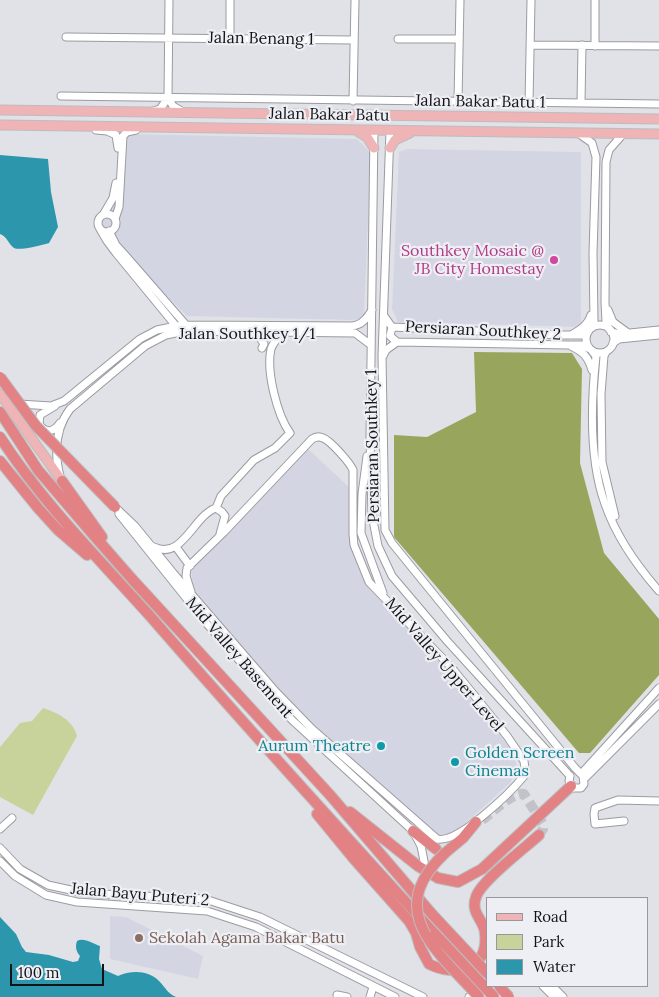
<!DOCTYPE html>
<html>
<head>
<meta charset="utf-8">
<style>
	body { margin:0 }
	#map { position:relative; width:659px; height:997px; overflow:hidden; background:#e1e2e8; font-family:Lora,serif }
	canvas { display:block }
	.legend { position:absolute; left:486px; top:897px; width:162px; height:90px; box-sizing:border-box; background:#eeeff5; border:1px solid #97979c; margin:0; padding:6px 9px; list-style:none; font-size:15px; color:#141416 }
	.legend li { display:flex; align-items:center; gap:10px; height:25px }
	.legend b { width:25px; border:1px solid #97979c }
	.scale { position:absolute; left:10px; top:964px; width:94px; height:22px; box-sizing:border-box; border:2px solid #141416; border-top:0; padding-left:6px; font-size:15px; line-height:18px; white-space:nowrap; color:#141416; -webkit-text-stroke:4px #eeeff5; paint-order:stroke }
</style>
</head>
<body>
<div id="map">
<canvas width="659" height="997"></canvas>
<ul class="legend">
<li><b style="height:6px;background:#eeb4b6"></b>Road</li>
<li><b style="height:14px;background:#c8d39c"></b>Park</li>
<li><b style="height:14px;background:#2c96ac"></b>Water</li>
</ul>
<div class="scale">100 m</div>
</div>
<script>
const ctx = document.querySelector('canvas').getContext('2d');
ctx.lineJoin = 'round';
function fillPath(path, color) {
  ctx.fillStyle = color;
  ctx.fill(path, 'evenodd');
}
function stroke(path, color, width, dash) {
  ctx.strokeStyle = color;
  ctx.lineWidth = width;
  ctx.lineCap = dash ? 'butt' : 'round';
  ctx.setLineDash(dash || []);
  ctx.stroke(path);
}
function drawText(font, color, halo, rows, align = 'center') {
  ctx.font = font + ' Lora,serif';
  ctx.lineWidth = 4.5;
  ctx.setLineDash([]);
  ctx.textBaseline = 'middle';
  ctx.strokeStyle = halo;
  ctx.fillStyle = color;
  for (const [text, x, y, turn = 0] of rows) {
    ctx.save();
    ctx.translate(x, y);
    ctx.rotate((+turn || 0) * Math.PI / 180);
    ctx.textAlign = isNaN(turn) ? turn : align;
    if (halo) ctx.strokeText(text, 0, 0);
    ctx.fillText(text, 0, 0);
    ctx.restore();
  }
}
const built = new Path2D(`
	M126,134L357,139L371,153L364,314L360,319L352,320L187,316L97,227L120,192L125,161Z
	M407,149L581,152V327L398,322L392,309L399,152Z
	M307,448L351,489V530L364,576L443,662L481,709L514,754L517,767L511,782L458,830L448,836L438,837L319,732L276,688L193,591L191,568Z
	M110,916L126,917L203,956L198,979L110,959Z`);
const green = new Path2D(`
	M43,708C58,713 73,720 77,736L33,815L0,797V747L20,723L32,721Z`);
const forest = new Path2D(`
	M474,352L572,353L582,369L580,463L604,553L659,619V675L590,753H579L394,537V435L427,437L476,412Z`);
const water = new Path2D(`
	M0,155L48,159L51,192L58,227L49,243C43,245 19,251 14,248C8,244 8,237 0,234Z
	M0,917L16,934L22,947L26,952L49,955L73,962L78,961L80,956C76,951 75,947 77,941C84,937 93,944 100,946L99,959L102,969L118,976C131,970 149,970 159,981C166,988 167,993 176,997H0Z`);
const highwayTunnel = new Path2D(`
	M482,820C492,813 512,792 524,794L543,824V829L539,835`);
const minor = new Path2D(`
	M66,37L354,40
	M230,38V0
	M398,39H459
	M530,45L659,46
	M595,46V0
	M61,96L659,104
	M168,98L173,106L183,112
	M353,101L355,0
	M458,102L460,0
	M529,103L531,0
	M581,103L582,45
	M153,111L160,109L168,98L169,0
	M96,130L107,131L116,135L118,148
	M374,130L370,437L372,515L378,546L392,576L448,642L570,776
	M390,131L382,356L385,530L392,543L575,768L583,776L584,784L581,788H573L569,781L570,776
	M578,133L592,143L596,157L593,253L594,321L592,327
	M98 223a9 9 0 1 1 18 0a9 9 0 1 1-18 0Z
	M103,215L113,198L116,183
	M115,219L119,207L123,136L127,132L136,130
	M100,229L107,241L116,253L176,326
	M109,231L116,245L126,256L186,325
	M608,310L613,322L628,333
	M384,316L392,327L561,335H582L588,331
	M586 339a14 14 0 1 1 28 0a14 14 0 1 1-28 0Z
	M392,327L390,336L397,342
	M609,329L606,322L605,302L606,162L609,150L623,134
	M256,332L264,344L262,348
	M611,332L620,334L659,330
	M571,335C580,330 588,325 591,315
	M613,343L619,339L659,335
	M571,346C583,352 588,356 592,370
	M592,351L596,356C591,402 589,460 605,504C616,536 637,566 659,591
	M606,352L604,356L601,394L602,462L615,516
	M383,356L386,350L397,342L569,345H582L588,348
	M19,404L51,406L64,401L140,339L157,330L176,326L186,325L352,326C362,325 367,318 372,310
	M55,406L40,415L39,424C46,434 54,432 60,423
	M367,456L362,494L361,533L383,593
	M60,476C54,452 55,429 70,409L145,346L166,335L185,331L355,333L371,345
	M115,507L135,526L174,574L276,692L312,729L437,839C458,844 511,792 524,776L525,769L524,761L507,736L474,695L451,667L369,582L354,545L353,534V470C350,463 331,441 323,438C319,436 315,437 312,439L224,532L187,568L186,576L191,592
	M216,508L221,496L254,460L275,448L290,433C277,415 266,371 271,349C273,343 278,338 282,333
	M216,508L222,512L225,516L220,534
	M119,514L207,624L292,720L413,831L421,846L426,871
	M154,547C182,561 194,515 216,508
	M176,547L190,566
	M581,774L659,688
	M585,778L659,704
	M624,821L595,824L594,814L595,808L618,800L659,801
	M0,829L12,818
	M0,848L20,869L48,885L80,892L101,894L205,899L260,917L423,997
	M0,861L15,876L46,895L77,902L207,911L256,927L395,997
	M543,986L554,997
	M552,986L563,997
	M337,995L347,997
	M370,997L373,987
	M469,997L488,982`);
const major = new Path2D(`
	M0,110L659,119
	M0,125L659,134
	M357,131L367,137L374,148
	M390,148L395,140L410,133
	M0,394L62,481`);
const highway = new Path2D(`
	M0,412L38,470L90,531L132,579L330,795L431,913
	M0,437C42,502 98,558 150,616C243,723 339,829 435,934
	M0,461L38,508L58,530L87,555
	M62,481L102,537
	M350,812L418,866L438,878L458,882L482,869L571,786
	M317,814L354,859L409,921L416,933L420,947L429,964C457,978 489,969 485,933C484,919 470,914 476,897C481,881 525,848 539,835
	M413,831L436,849
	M445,853L463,838L476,822`);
const highwayBridge = new Path2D(`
	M0,377L36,426L115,507
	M445,853C383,911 437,951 479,997
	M431,913L488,974
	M435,934L494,997
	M499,986L509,997`);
const markers = [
	[554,260,5,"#d1479c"],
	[381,746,5,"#0f9aa8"],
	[455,762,5,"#0f9aa8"],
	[139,938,5,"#8d6e63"]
];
const streetNames = [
	["Jalan Benang 1",261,39,1],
	["Jalan Bakar Batu 1",480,102,1],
	["Jalan Bakar Batu",329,115,1],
	["Persiaran Southkey 2",483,331,3],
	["Jalan Southkey 1/1",247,334],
	["Persiaran Southkey 1",373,446,-91],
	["Mid Valley Basement",239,658,49],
	["Mid Valley Upper Level",444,665,49],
	["Jalan Bayu Puteri 2",140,895,5]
];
const hotelNames = [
	["Southkey Mosaic @",544,251],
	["JB City Homestay",544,269]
];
const cultureNames = [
	["Aurum Theatre",371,746],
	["Golden Screen",465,753,"left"],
	["Cinemas",465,771,"left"]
];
const educationNames = [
	["Sekolah Agama Bakar Batu",149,938]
];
fillPath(built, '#d4d5e3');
fillPath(green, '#c8d39c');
fillPath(forest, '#98a55c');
fillPath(water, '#2c96ac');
stroke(highwayTunnel, '#c2c3c8', 10, [10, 5]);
stroke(minor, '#9b9ba1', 9);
stroke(major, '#bdbdbe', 11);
stroke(highway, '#bdbdbe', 12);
stroke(minor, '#fff', 7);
stroke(major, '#eeb4b6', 9);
stroke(highway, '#e38285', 10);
stroke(highwayBridge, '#bdbdbe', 12, []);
stroke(highwayBridge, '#e38285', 10);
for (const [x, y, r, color] of markers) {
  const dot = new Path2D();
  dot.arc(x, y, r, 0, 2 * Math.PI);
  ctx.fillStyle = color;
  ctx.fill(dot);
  stroke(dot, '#eeeff5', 2);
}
drawText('16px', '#141416', '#eeeff5', streetNames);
drawText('16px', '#b23c85', '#eeeff5', hotelNames, 'right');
drawText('16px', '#0d838f', '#eeeff5', cultureNames, 'right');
drawText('16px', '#785e54', '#eeeff5', educationNames, 'left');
</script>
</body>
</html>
